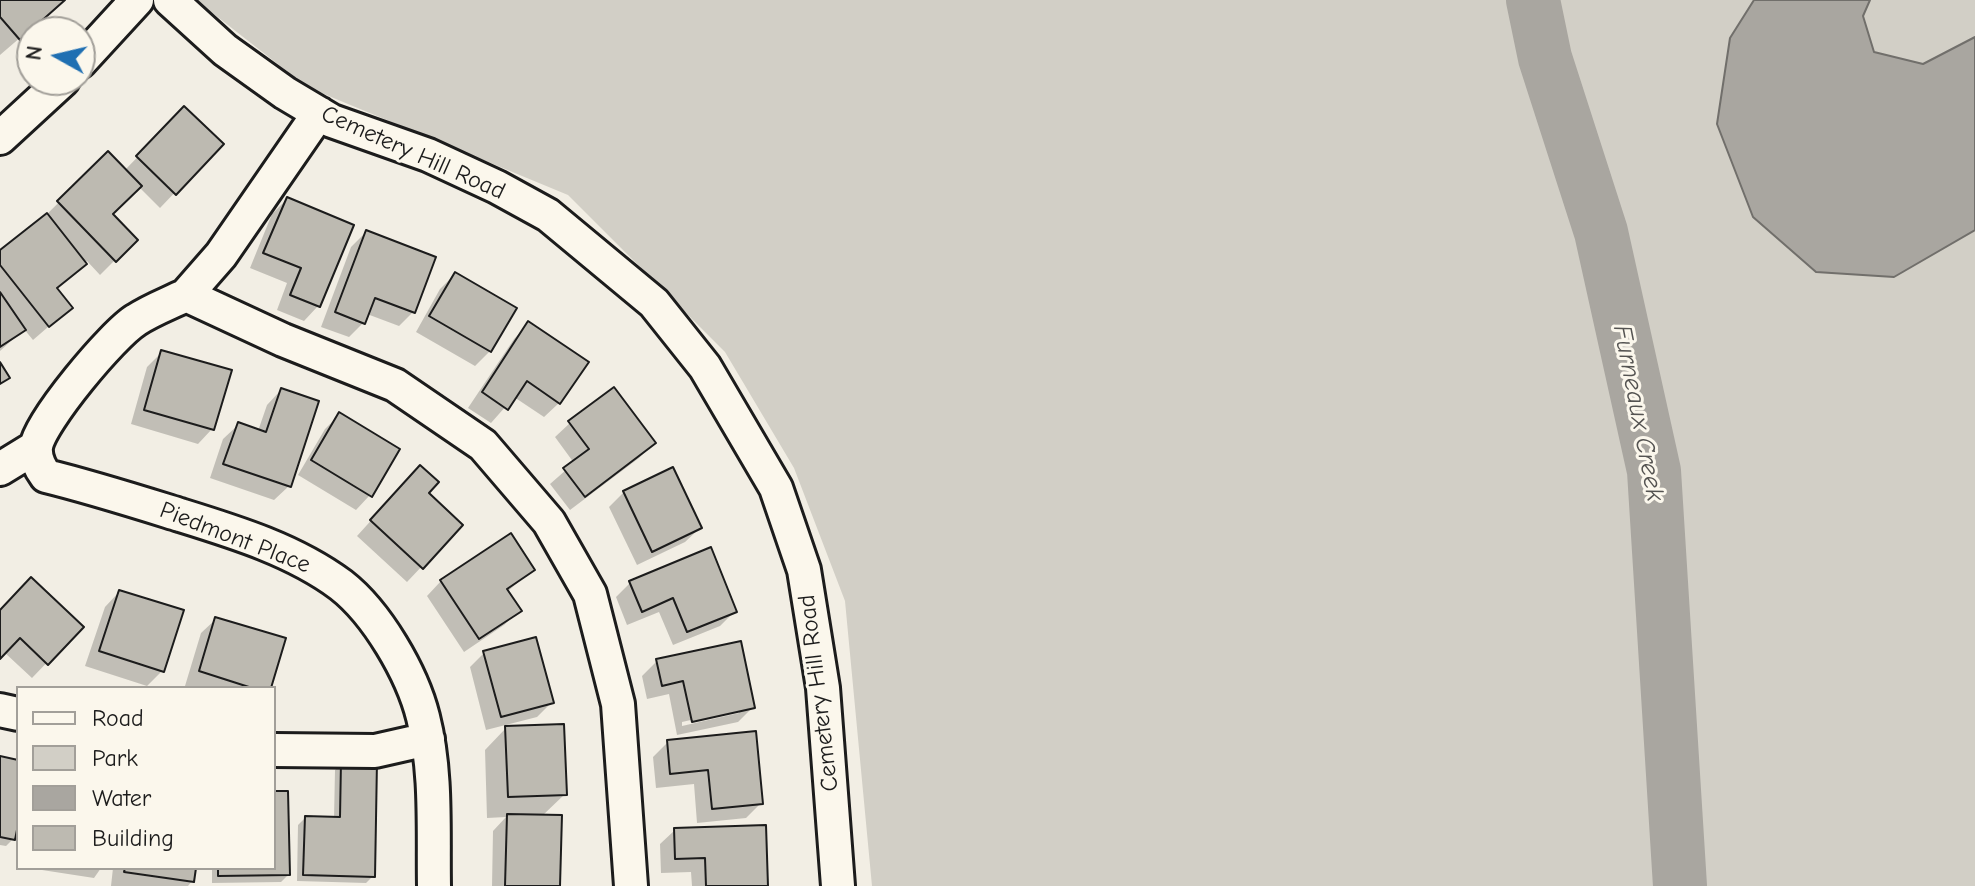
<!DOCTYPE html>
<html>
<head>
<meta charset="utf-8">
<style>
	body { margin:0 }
	#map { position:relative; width:1975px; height:886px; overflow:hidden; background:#f2eee4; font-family:"Comic Neue",sans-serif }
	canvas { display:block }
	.legend { position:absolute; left:16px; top:686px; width:260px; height:184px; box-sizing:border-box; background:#fbf7ec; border:2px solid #a29f99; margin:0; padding:10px 14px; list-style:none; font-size:24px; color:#1c1c1c }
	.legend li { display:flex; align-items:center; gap:16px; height:40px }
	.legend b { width:40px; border:2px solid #a29f99 }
	.north { position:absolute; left:16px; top:16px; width:80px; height:80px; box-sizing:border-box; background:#fbf7ec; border:2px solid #a29f99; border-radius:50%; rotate:278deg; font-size:22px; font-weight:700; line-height:32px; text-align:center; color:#1c1c1c }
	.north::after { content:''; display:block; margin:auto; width:28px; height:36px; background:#1f6fb2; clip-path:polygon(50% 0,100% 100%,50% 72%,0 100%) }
</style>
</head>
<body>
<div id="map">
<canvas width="1975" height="886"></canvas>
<ul class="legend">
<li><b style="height:10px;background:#fbf7ec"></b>Road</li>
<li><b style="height:22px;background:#d2cfc6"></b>Park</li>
<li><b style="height:22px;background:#a9a6a0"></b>Water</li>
<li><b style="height:22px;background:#bdbab1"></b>Building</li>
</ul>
<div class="north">N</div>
</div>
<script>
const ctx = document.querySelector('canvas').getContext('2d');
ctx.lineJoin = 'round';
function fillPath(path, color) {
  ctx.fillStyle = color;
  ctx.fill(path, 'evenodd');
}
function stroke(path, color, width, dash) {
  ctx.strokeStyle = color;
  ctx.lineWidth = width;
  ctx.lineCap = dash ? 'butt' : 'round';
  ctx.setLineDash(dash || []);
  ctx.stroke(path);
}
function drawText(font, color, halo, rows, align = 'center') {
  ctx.font = font + ' "Comic Neue",sans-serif';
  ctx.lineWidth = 6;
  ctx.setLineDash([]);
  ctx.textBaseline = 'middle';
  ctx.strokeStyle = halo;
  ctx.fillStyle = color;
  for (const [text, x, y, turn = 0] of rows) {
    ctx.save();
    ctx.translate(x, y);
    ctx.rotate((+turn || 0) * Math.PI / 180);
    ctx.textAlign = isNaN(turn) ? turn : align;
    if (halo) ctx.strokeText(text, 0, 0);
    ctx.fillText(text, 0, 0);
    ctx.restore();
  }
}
const green = new Path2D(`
	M196,0H1975V886H872L845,601L794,468L725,352L568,195L307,87Z`);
const water = new Path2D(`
	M1754,0H1870L1863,16L1874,52L1923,64L1975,37V230L1894,277L1816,272L1753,217L1717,124L1730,38Z`);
const shadow = new Path2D(`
	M0,0H64L0,55Z
	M184,109L221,144L160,208L139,187L110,215L135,240L100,275L87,261L55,289L70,308L33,340L24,329L0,351V253L44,217L108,154L125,170Z
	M287,199L318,306L304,321L277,310L287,283L250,268L272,214Z
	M366,232L413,312L399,326L367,314L363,323L349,337L321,327L351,247Z
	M455,274L490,351L475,366L416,332L440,289Z
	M528,324L559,403L544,417L514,397L491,423L468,408L514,339Z
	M162,352L212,429L198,444L131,424L147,367Z
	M281,390L289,486L274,500L210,478L223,439L238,425L258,431L267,405Z
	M339,415L370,495L356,510L298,475L325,429Z
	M570,423L654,443L639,458L570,510L550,484L574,463L555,437Z
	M406,482L461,525L407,582L357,536Z
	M624,492L700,528L685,542L637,565L609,507Z
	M532,570L507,592L519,611L504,625L464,652L427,596L441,581Z
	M630,583L735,611L720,626L673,645L659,612L627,625L616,597Z
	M119,592L162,671L147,686L85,666L105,607Z
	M0,612L81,627L32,678L4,652L0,656Z
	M216,619L269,688L185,686L201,633Z
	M484,653L551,703L537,717L486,730L470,667Z
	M657,661L753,707L738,722L677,735L669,694L647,699L642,676ZM739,709V713L682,726V722Z
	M506,728L565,794L542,816L558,886H492L493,831L506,817L487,818L485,750Z
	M668,742L761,803L746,818L697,823L694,784L656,788L653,757Z
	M0,758L18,762V814L13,839L6,846L0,845Z
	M342,763L373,876L366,883L297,881L298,825L305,818L334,819L335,770Z
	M274,793L288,875L281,882L212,883V868H274Z
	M675,830L766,886H692L691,872L661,873L660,844Z
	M29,868H101L94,878Z
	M113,868H194L192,881L188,886H111Z`);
const river = new Path2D(`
	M1533,0L1545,58L1601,232L1654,471L1680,886`);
const building = new Path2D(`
	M0,0H65L20,40L0,17Z
	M184,106L224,144L176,195L136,156Z
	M108,151L142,186L113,214L138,240L116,262L57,201Z
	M287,197L354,225L320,307L290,295L301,268L263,253Z
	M47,213L87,264L57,288L73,308L49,327L0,265V250Z
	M366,230L436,257L415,313L375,298L365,324L335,312Z
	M455,272L517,308L491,352L429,316Z
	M0,292L26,330L0,347Z
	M528,321L589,362L560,404L527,381L508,410L482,392Z
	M161,350L232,370L214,430L144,410Z
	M0,362L10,378L0,384Z
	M614,387L656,443L585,497L563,468L589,449L568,421Z
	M281,388L319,401L291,487L223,464L238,422L266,432Z
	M339,412L400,449L372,497L311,460Z
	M420,465L439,482L429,493L463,525L423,569L370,520Z
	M673,467L702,528L652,552L623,491Z
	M511,533L535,570L507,589L522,611L479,639L440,580Z
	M711,547L737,612L687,632L673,598L642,612L629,581Z
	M31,577L84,627L48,665L20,638L0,659V610Z
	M119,590L184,610L164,672L99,651Z
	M215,617L286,638L271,688H252L199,671Z
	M536,637L554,703L501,717L483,651Z
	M741,641L755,708L692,722L683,681L662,686L656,659Z
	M564,724L567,795L508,797L505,726Z
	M756,731L763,804L712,809L708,770L670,774L667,740Z
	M0,756L18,760V825L15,840L0,837Z
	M341,761H377L375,877L303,875L305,816L340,817Z
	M274,791H288L290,875L218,876V868H274Z
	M507,814L562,815L560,886H505Z
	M766,825L768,886H706L705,858L675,859L674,828Z
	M125,868H196L194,882L124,872Z`);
const minor = new Path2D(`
	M170,0L225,50L285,93L332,121L428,155L497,187L548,215L654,303L705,367L776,488L804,570L823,688L838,886
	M80,62L137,0
	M0,138L63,80
	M186,295L221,255L319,113
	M0,469L36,447
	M0,710L18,714
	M274,750L375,751L428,739
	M434,886C433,830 437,772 423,717C412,673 377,613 341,585C294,550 235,532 180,515C135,501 91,487 46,476C40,468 35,457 36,447C40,421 113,334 136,320C151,310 170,303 186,295L283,340L395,385L483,445L549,522L590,594L618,704L631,886`);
const streetNames = [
	["Cemetery Hill Road",413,153,24],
	["Piedmont Place",235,538,21],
	["Cemetery Hill Road",819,693,-97]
];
const waterNames = [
	["Furneaux Creek",1638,413,79]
];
fillPath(green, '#d2cfc6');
fillPath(water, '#a9a6a0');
stroke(water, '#716f6b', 2);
fillPath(shadow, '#0003');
stroke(river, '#a9a6a0', 54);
fillPath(building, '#bdbab1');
stroke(building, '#1c1c1c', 2);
stroke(minor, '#1c1c1c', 38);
stroke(minor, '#fbf7ec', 32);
drawText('24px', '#1c1c1c', '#fbf7ec', streetNames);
drawText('italic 26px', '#545351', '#fbf7ec', waterNames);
</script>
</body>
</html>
